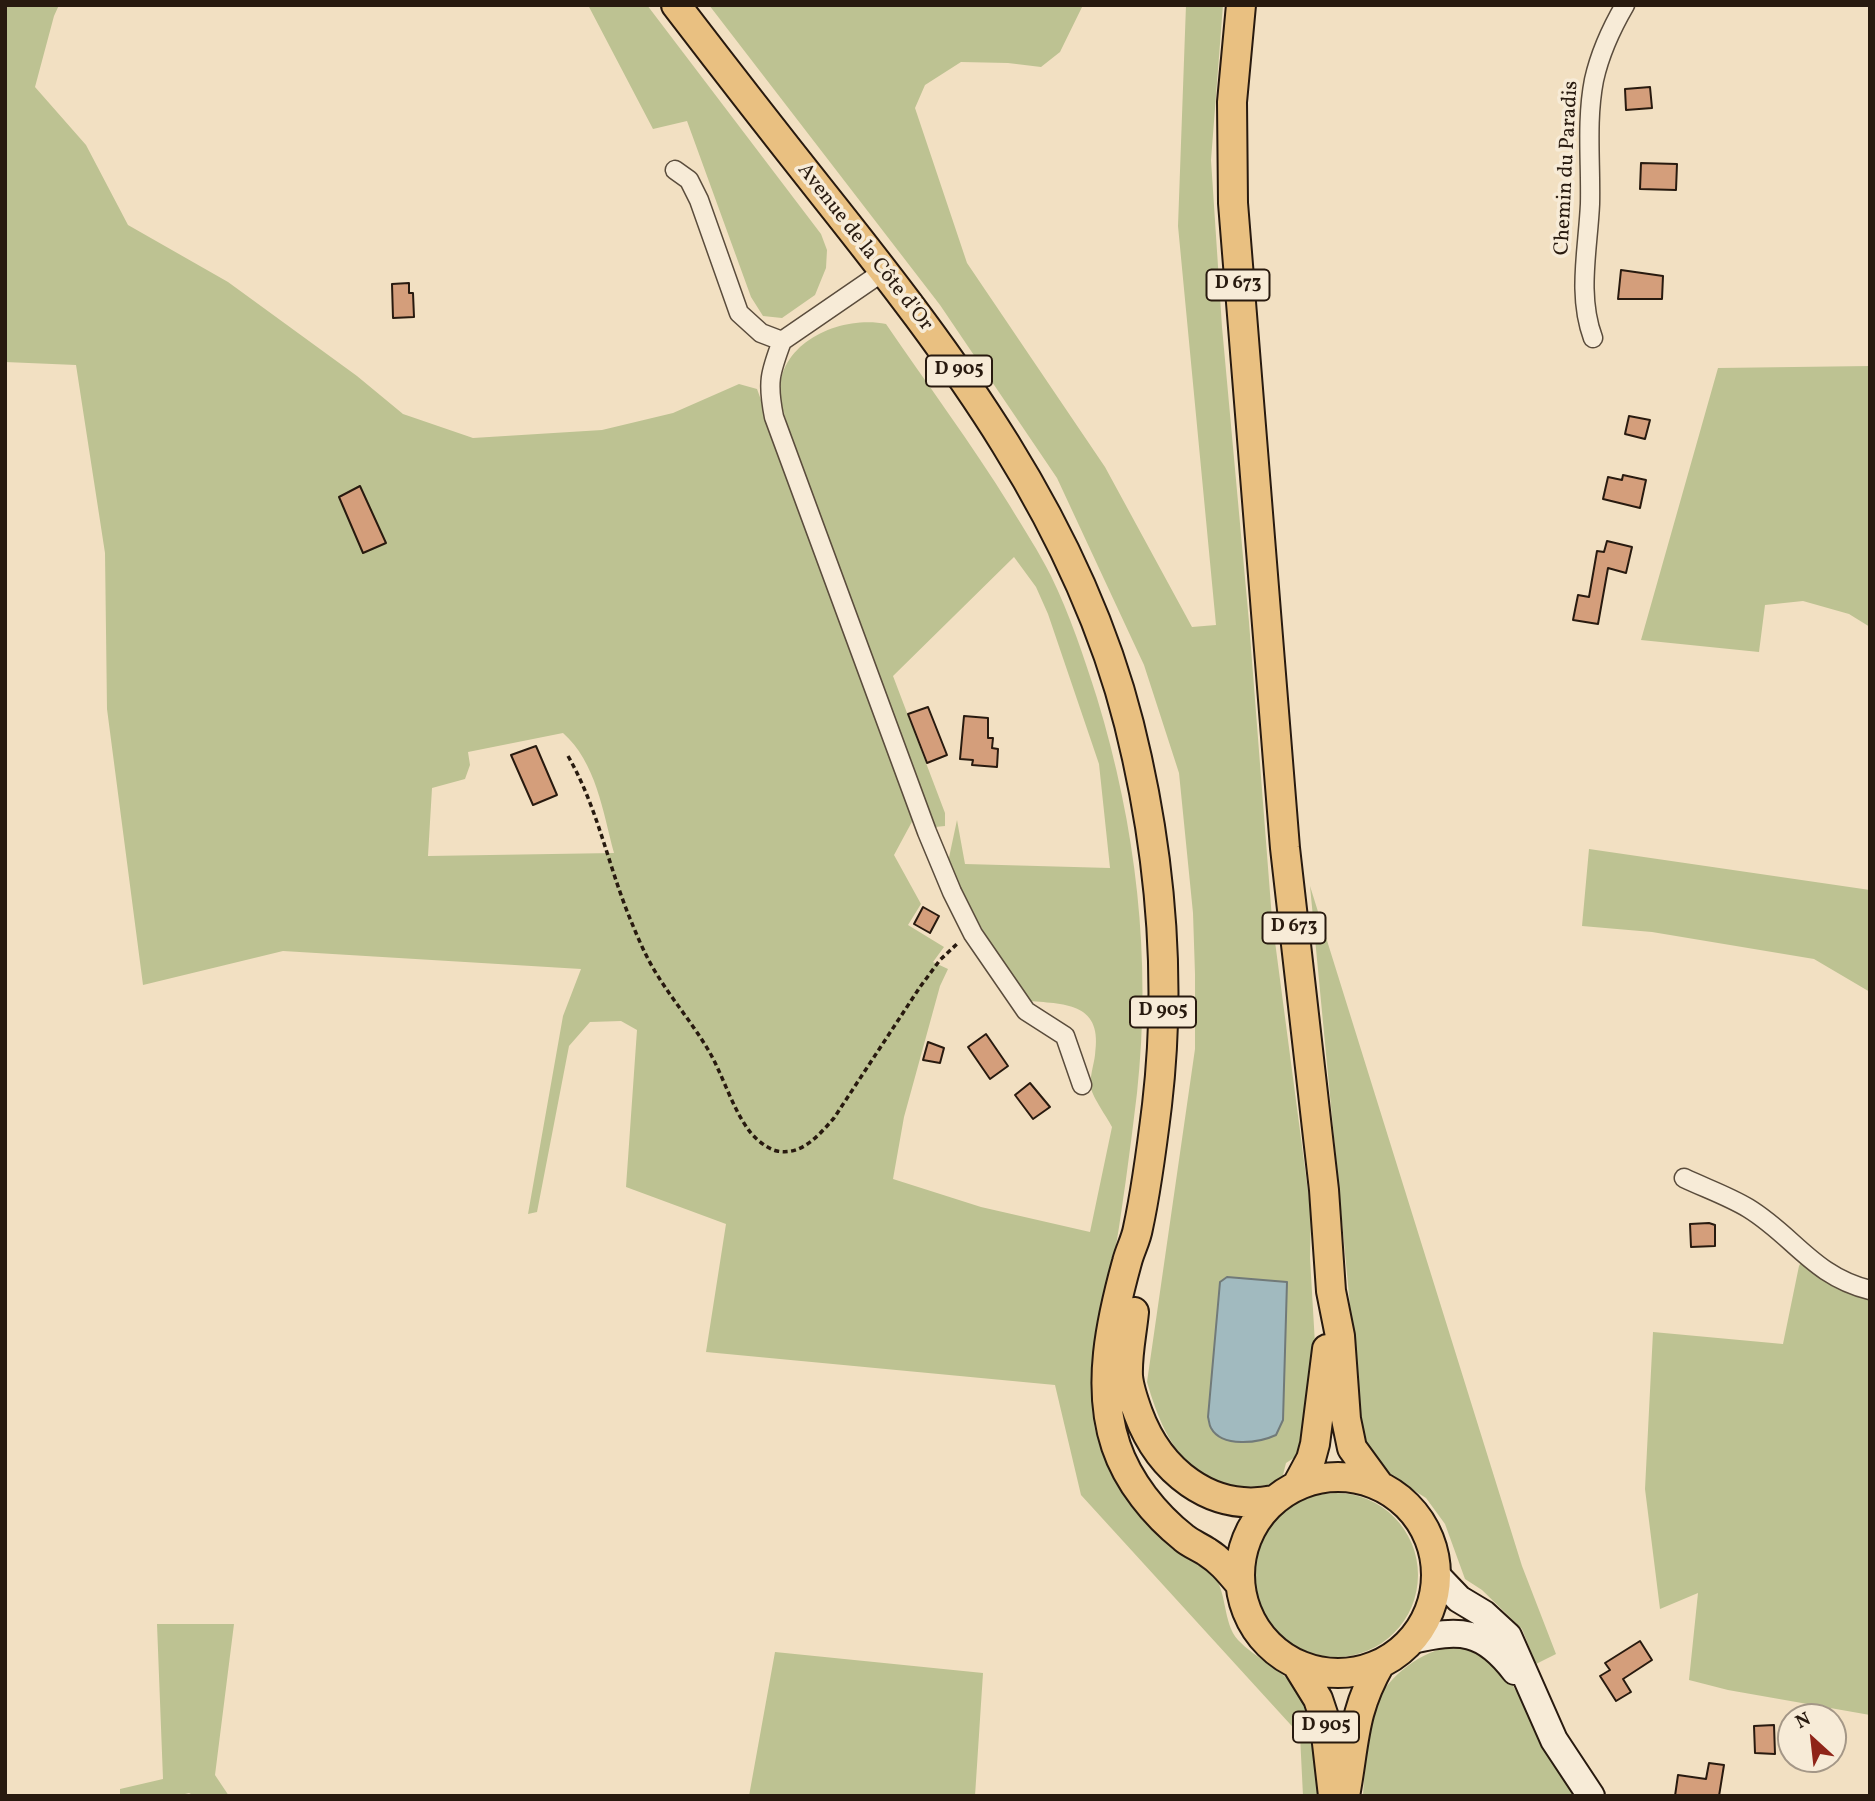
<!DOCTYPE html>
<html>
<head>
<meta charset="utf-8">
<style>
	body { margin:0 }
	#map { position:relative; width:1875px; height:1801px; overflow:hidden; background:#f2e0c2; font-family:Vollkorn,serif }
	canvas { display:block }
	.frame { position:absolute; inset:0; border:7px solid #281a0f; pointer-events:none }
	.north { position:absolute; left:1777px; top:1703px; width:70px; height:70px; box-sizing:border-box; background:#f7ebd7; border:2px solid #a49787; border-radius:50%; rotate:333deg; font-size:19px; font-weight:700; line-height:28px; text-align:center; color:#281a0f }
	.north::after { content:''; display:block; margin:auto; width:24px; height:32px; background:#8f2418; clip-path:polygon(50% 0,100% 100%,50% 72%,0 100%) }
</style>
</head>
<body>
<div id="map">
<canvas width="1875" height="1801"></canvas>
<div class="frame"></div>
<div class="north">N</div>
</div>
<script>
const ctx = document.querySelector('canvas').getContext('2d');
ctx.lineJoin = 'round';
function fillPath(path, color) {
  ctx.fillStyle = color;
  ctx.fill(path, 'evenodd');
}
function stroke(path, color, width, dash) {
  ctx.strokeStyle = color;
  ctx.lineWidth = width;
  ctx.lineCap = dash ? 'butt' : 'round';
  ctx.setLineDash(dash || []);
  ctx.stroke(path);
}
function drawText(font, color, halo, rows, align = 'center') {
  ctx.font = font + ' Vollkorn,serif';
  ctx.lineWidth = 7;
  ctx.setLineDash([]);
  ctx.textBaseline = 'middle';
  ctx.strokeStyle = halo;
  ctx.fillStyle = color;
  for (const [text, x, y, turn = 0] of rows) {
    ctx.save();
    ctx.translate(x, y);
    ctx.rotate((+turn || 0) * Math.PI / 180);
    ctx.textAlign = isNaN(turn) ? turn : align;
    if (halo) ctx.strokeText(text, 0, 0);
    ctx.fillText(text, 0, 0);
    ctx.restore();
  }
}
const green = new Path2D(`
	M5,5H59L54,16L35,87L86,145L128,225L228,282L357,376L403,414L473,438L602,430L673,413L739,384L757,389L914,818L894,855L921,904L908,925L944,947L933,962L948,969L940,986L904,1117L893,1179L981,1207L1090,1232L1112,1127C1107,1117 1093,1098 1091,1088C1089,1079 1094,1064 1095,1055C1103,1004 1068,1004 1029,1001L993,948L947,867L957,820L965,864L1110,868L1099,764L1048,614L1036,587L1014,557L893,676L945,813V826L935,827L932,823C899,729 866,636 830,543C815,504 798,464 787,424C785,415 781,406 780,398C775,343 840,315 886,324C927,384 971,443 1010,506C1024,529 1039,552 1051,576C1070,615 1084,657 1097,698C1136,826 1152,959 1137,1093C1130,1152 1122,1211 1112,1271C1104,1316 1087,1378 1094,1424C1098,1452 1137,1518 1159,1535C1175,1548 1199,1557 1212,1573C1228,1591 1222,1622 1238,1640C1255,1658 1280,1668 1295,1687C1321,1717 1318,1758 1319,1796H1303L1300,1735L1081,1495L1055,1385L706,1352L726,1224L626,1187L637,1030L621,1021L590,1022L569,1046L537,1212L528,1214L563,1016L581,969L283,951L143,985L107,709L105,553L76,365L5,362ZM563,733C596,762 603,812 614,853L428,856L432,788L465,779L470,765L468,752Z
	M588,5H647L821,234L827,250L826,268L815,295L782,318L763,316L751,297L687,121L653,129Z
	M709,5H1083L1060,52L1041,67L1008,63L961,62L925,85L915,108L967,263L1105,467L1192,627L1216,625L1178,226L1186,5H1223L1211,160L1222,327L1249,622L1272,919L1311,1214L1310,1258L1315,1344L1307,1415L1297,1456L1286,1463L1281,1483C1260,1486 1231,1491 1210,1482C1206,1480 1201,1475 1197,1471C1169,1448 1157,1416 1147,1382L1195,1049V974L1193,913L1179,773L1144,665L1057,478L940,305Z
	M1870,366V627L1849,614L1803,601L1765,605L1759,652L1641,640L1718,368Z
	M1589,849L1870,890V992L1814,959L1652,932L1582,926Z
	M1310,886L1522,1566L1556,1654L1536,1664L1522,1629L1482,1590L1465,1579L1445,1524L1426,1498L1388,1474L1371,1451L1360,1425L1352,1384L1351,1316Z
	M1803,1259L1870,1293V1715L1728,1690L1689,1680L1698,1593L1660,1609L1645,1489L1653,1332L1783,1344L1799,1266Z
	M1254 1575a82 82 0 1 1 164 0a82 82 0 1 1-164 0Z
	M157,1624H234L215,1775L229,1796H195L189,1793L177,1796H120V1789L163,1779Z
	M1452,1647L1474,1649L1509,1679L1578,1796H1363C1365,1769 1366,1728 1376,1704C1388,1676 1422,1650 1452,1647Z
	M775,1652L983,1673L975,1796H749Z`);
const water = new Path2D(`
	M1227,1277L1287,1282L1283,1420L1276,1435C1259,1443 1222,1448 1211,1428C1209,1425 1209,1420 1208,1417L1220,1282Z`);
const building = new Path2D(`
	M1650,87L1652,108L1626,110L1625,89Z
	M1641,163L1677,164L1676,190L1640,189Z
	M1621,270L1663,276L1662,299H1618Z
	M409,283V293H413L414,317L393,318L392,284Z
	M1629,416L1650,420L1645,439L1625,434Z
	M1623,475L1646,480L1640,508L1603,499L1608,477L1622,480Z
	M360,486L386,543L363,553L339,497Z
	M1607,541L1632,547L1626,573L1608,568L1598,624L1573,620L1578,595L1589,597L1597,551L1604,552Z
	M928,707L947,755L927,763L908,714Z
	M964,716L988,718V738H993L992,748L998,749L997,767L972,765L973,760L960,759Z
	M536,746L557,795L533,805L511,755Z
	M923,907L939,916L930,933L914,924Z
	M986,1034L1008,1066L990,1079L968,1047Z
	M928,1042L944,1048L940,1063L923,1060Z
	M1030,1083L1050,1107L1033,1119L1015,1095Z
	M1709,1223L1715,1225V1246L1691,1247L1690,1224Z
	M1640,1641L1652,1660L1623,1679L1631,1692L1616,1701L1600,1676L1610,1670L1605,1663Z
	M1774,1725L1775,1754L1755,1753L1754,1726Z
	M1709,1763L1724,1765L1719,1796H1675L1678,1775L1706,1779Z`);
const path = new Path2D(`
	M568,756C598,808 608,866 631,921C638,938 646,957 656,973C673,1001 694,1025 710,1053C723,1076 733,1109 748,1129C754,1138 767,1149 777,1151C802,1156 819,1135 834,1118L920,987L940,960L959,942`);
const minor = new Path2D(`
	M675,170L689,180L699,200L739,313L761,333L782,341C770,373 767,382 774,417L927,832L952,892L973,934L1026,1011L1065,1036L1082,1085
	M1593,338C1577,295 1588,249 1590,204C1591,163 1586,121 1594,80C1600,53 1611,29 1625,5
	M782,341L884,271
	M1684,1178C1705,1188 1728,1196 1748,1208C1794,1236 1813,1276 1870,1290`);
const secondary = new Path2D(`
	M1436,1575L1459,1599L1484,1614L1508,1636L1554,1740L1591,1796
	M1412,1640C1460,1629 1483,1629 1515,1671`);
const primary = new Path2D(`
	M676,5C725,69 774,132 824,195C952,356 1078,521 1129,724C1160,848 1172,977 1157,1105C1152,1146 1147,1187 1138,1228C1136,1240 1130,1250 1127,1262C1111,1320 1096,1387 1116,1446C1128,1482 1155,1515 1184,1538C1191,1544 1200,1547 1207,1552C1220,1560 1229,1571 1239,1583
	M1241,5L1232,102L1233,203L1285,848L1324,1190L1331,1291L1340,1336L1346,1419L1352,1448L1379,1485
	M1134,1312C1132,1333 1127,1355 1128,1376C1129,1388 1134,1402 1138,1413C1159,1470 1210,1513 1274,1500
	M1240 1575a98 98 0 1 1 196 0a98 98 0 1 1-196 0Z
	M1297,1485L1311,1459L1315,1444L1327,1349
	M1297,1665L1318,1699L1324,1717L1333,1796
	M1345,1796C1355,1743 1352,1713 1380,1664`);
const shields = [
	[1238,285,63],
	[959,371,66],
	[1294,928,63],
	[1163,1012,66],
	[1326,1727,66]
];
const shieldNames = [
	["D 673",1238,285],
	["D 905",959,371],
	["D 673",1294,928],
	["D 905",1163,1012],
	["D 905",1326,1727]
];
const streetNames = [
	["Chemin du Paradis",1568,168,-87],
	["Avenue de la Côte d'Or",864,248,52]
];
fillPath(green, '#bdc292');
fillPath(water, '#a1babf');
stroke(water, '#717a79', 2);
fillPath(building, '#d49e7b');
stroke(building, '#281a0f', 2);
stroke(minor, '#5a4c3c', 21);
stroke(secondary, '#281a0f', 30);
stroke(primary, '#281a0f', 32);
stroke(path, '#281a0f', 3.5, [5, 3.5]);
stroke(minor, '#f7ebd7', 18);
stroke(secondary, '#f7ebd7', 26);
stroke(primary, '#e9c081', 28);
for (const [x, y, w] of shields) {
  const box = new Path2D();
  box.roundRect(x - w / 2, y - 15.5, w, 31, 5);
  ctx.fillStyle = '#f7ebd7';
  ctx.fill(box);
  stroke(box, '#281a0f', 2);
}
drawText('bold 19px', '#281a0f', null, shieldNames);
drawText('21px', '#281a0f', '#f7ebd7', streetNames);
</script>
</body>
</html>
